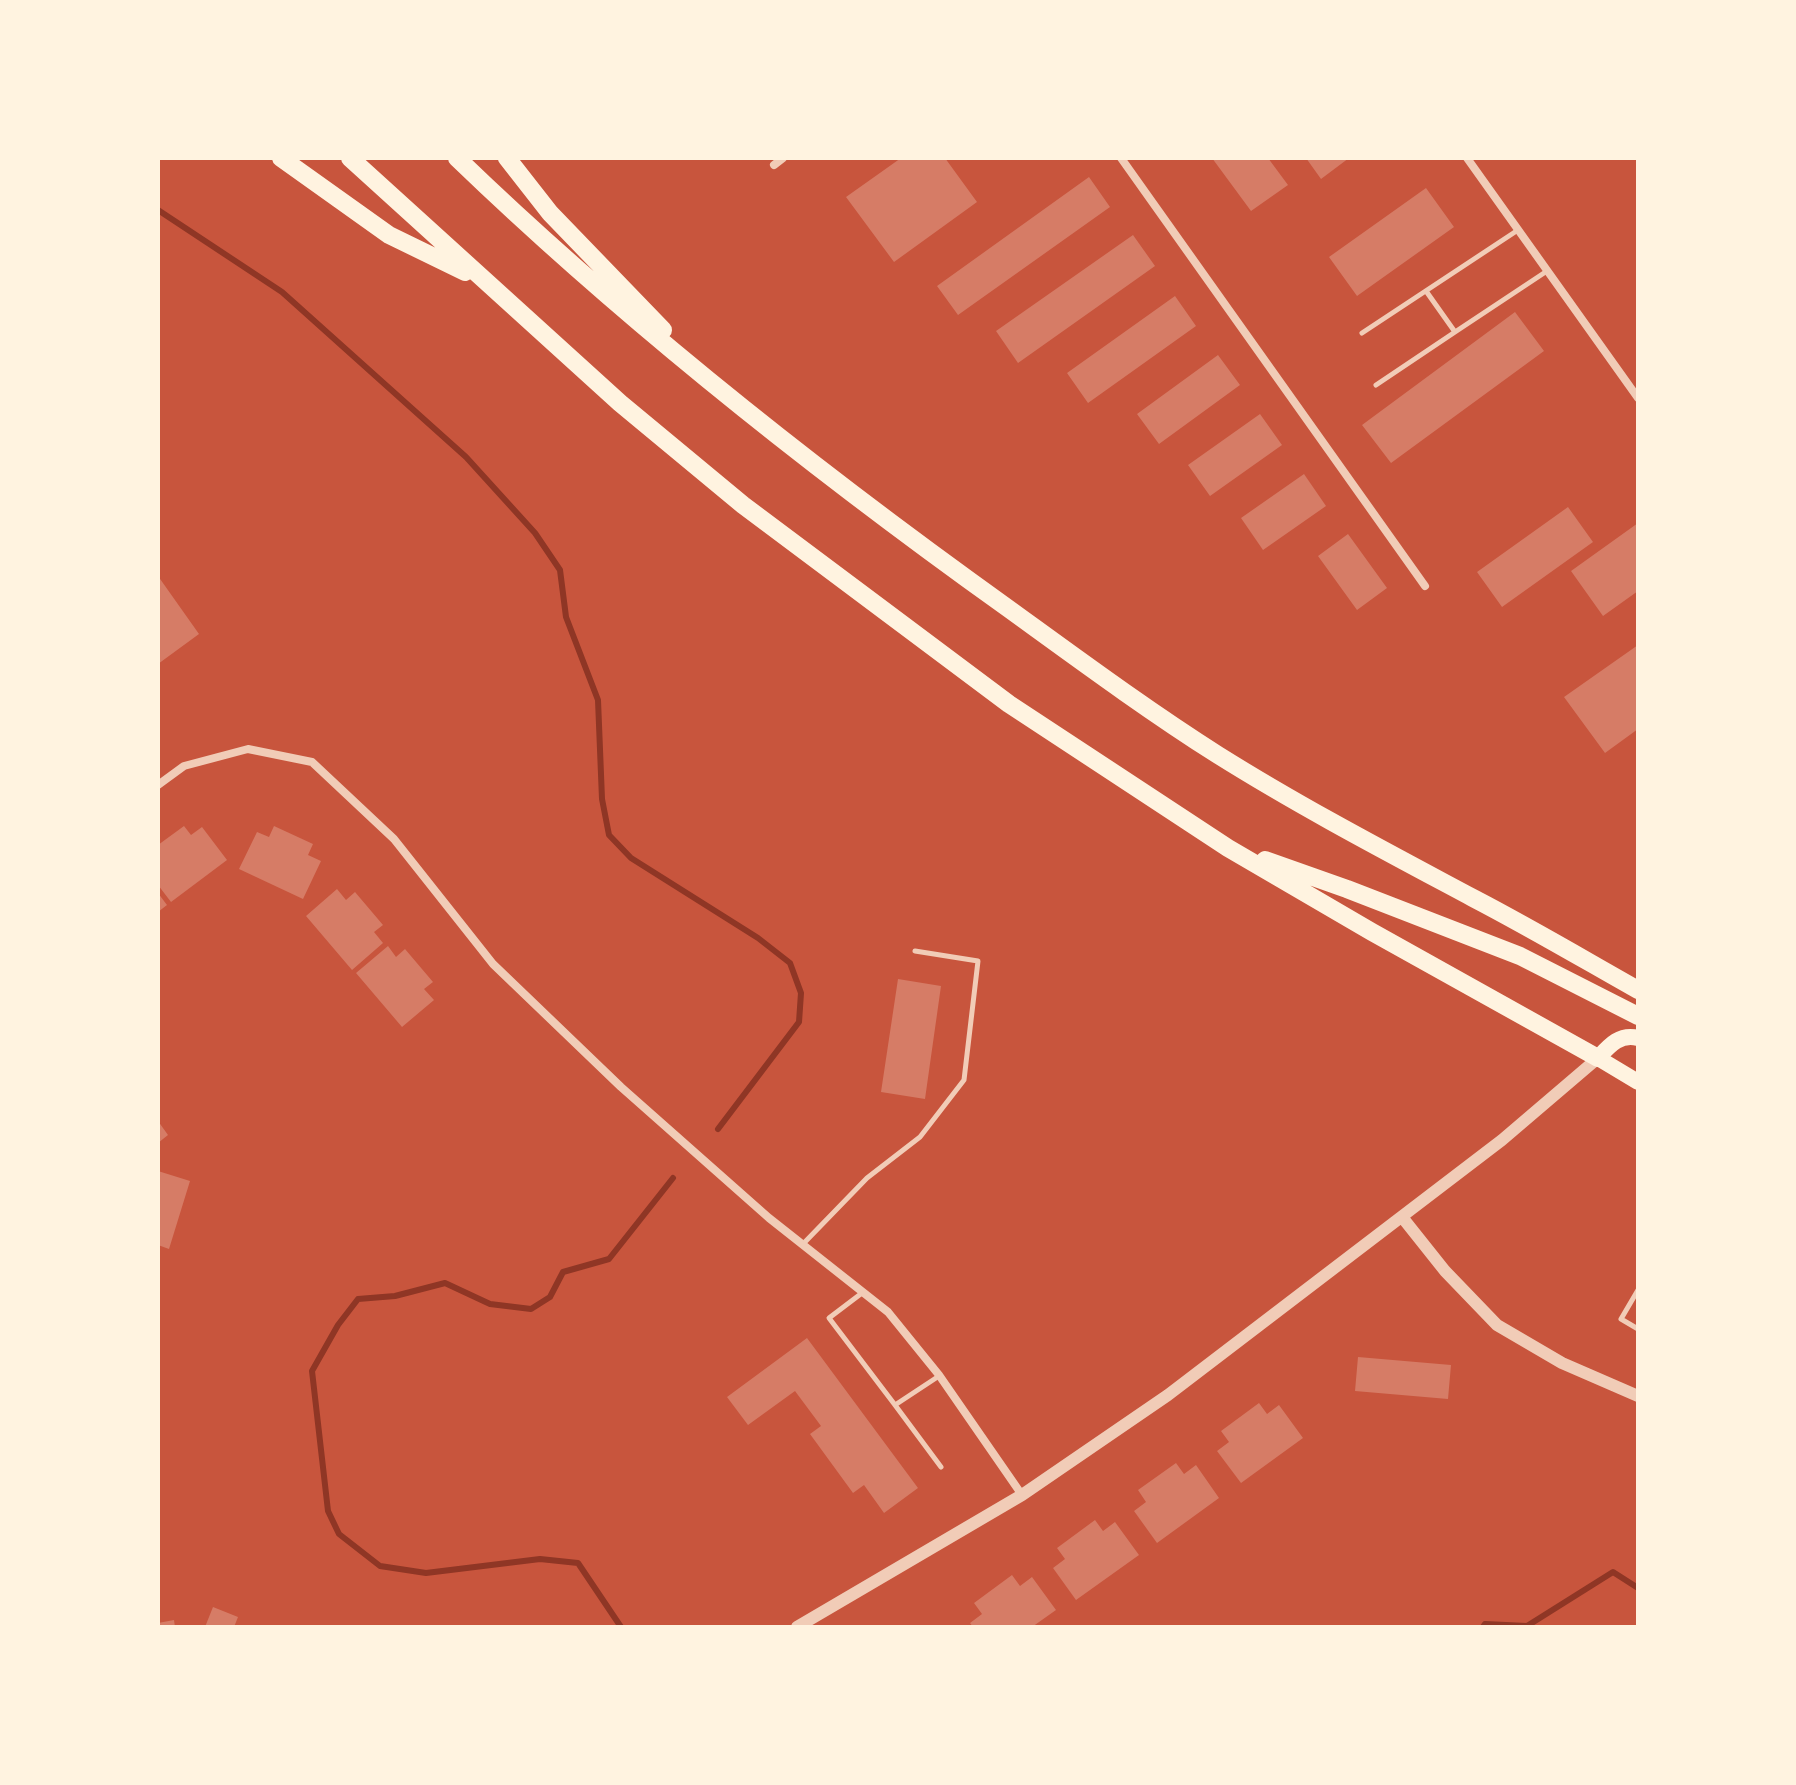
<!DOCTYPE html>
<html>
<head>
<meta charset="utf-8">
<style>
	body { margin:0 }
	#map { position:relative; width:1796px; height:1785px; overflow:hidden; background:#c8553d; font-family:"PT Sans Narrow",sans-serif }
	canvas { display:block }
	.frame { position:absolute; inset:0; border:160px solid #fff3e0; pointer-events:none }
</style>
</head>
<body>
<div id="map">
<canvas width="1796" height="1785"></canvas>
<div class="frame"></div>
</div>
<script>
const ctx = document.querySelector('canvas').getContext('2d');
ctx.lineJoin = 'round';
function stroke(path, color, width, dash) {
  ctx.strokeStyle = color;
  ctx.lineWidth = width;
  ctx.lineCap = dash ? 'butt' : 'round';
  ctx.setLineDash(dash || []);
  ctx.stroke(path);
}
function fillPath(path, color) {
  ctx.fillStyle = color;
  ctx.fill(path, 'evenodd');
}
const stream = new Path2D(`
	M158,210L282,292L466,457L535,533L560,570L566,617L598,700L602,799L609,835L631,858L758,938L790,963L801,993L799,1022L718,1129
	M621,1627L578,1563L540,1559L426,1573L380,1566L339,1534L328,1511L312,1371L338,1325L358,1299L395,1296L445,1283L490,1304L531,1309L550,1297L563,1272L609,1259L673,1178
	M1483,1627L1485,1624L1527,1626L1613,1572L1638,1588`);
const building = new Path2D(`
	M901,158H945L977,202L894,262L846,197Z
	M1212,158H1268L1288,185L1251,211Z
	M1306,158H1349L1321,179Z
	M1089,177L1110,207L958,315L937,286Z
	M1426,188L1454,227L1357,296L1329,257Z
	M1133,235L1155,266L1018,363L996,331Z
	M1175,296L1196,326L1088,403L1067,373Z
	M1515,312L1544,351L1391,463L1362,425Z
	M1218,355L1240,385L1159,444L1137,414Z
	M1260,414L1282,445L1210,496L1188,465Z
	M1304,474L1326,506L1263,550L1241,518Z
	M1568,507L1593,542L1502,607L1477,572Z
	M1638,523V591L1603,616L1571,571Z
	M1348,534L1387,588L1357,610L1318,556Z
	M158,576L199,634L158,664Z
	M1638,645V729L1605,753L1564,697Z
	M184,826L191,835L202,827L227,860L171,902L158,885V845Z
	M274,826L313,844L308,855L321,861L303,899L239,869L257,832L269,837Z
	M337,889L346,900L355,892L383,925L374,932L383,943L352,970L306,916Z
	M158,893L167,905L158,912Z
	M388,946L396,957L405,949L433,982L424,989L434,1000L402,1027L356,973Z
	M898,979L941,986L925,1099L881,1092Z
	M158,1121L168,1135L158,1143Z
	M158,1171L190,1181L169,1249L158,1245Z
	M807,1338L918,1488L884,1513L864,1485L853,1493L810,1434L821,1426L795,1391L748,1425L727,1397Z
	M1358,1357L1451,1365L1448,1399L1355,1391Z
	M1259,1403L1267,1414L1279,1405L1303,1438L1241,1483L1217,1451L1229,1442L1221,1431Z
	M1176,1463L1184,1474L1196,1465L1219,1498L1157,1543L1134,1511L1146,1502L1138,1490Z
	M1095,1520L1103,1531L1115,1522L1139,1555L1076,1600L1053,1568L1065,1559L1057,1548Z
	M1012,1575L1020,1586L1032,1577L1056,1610L1032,1627H973L970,1623L982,1614L974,1603Z
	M213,1607L238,1617L234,1627H205Z
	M174,1620L175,1627H158V1623Z`);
const service = new Path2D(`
	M1426,291L1455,332L1547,271
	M1362,333L1518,230
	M1376,385L1455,332
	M803,1244L867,1178L920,1137L964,1080L978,961L915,951
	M1638,1290L1621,1319L1638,1329
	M862,1293L829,1318L895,1405
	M939,1376L895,1405L941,1467`);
const minor = new Path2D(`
	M1121,158L1425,586
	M1467,158L1638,398
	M774,165L783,158
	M158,785L184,766L248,749L312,762L394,839L493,964L621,1087L769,1218L888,1312L939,1375L1022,1495`);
const tertiary = new Path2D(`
	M1402,1217L1445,1271L1497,1325L1562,1363L1638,1396
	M797,1627L1022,1495L1168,1395L1502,1140L1598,1058`);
const trunk = new Path2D(`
	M1638,1038C1620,1033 1609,1046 1598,1058L1638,1082`);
const motorway = new Path2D(`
	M281,158L389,235L465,272
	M350,158L620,403L743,505L1009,704L1228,848L1372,932L1598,1058
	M457,158C628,323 816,471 1009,609C1078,659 1147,710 1218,755C1301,807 1387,852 1473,898C1529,927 1583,959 1638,990
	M507,158L550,213L663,330
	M1265,860L1347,889L1520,956L1638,1016`);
stroke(stream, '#8f3625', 6);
fillPath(building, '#d67c66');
stroke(service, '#f1ccb7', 5);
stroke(minor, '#f1ccb7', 8);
stroke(tertiary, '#f1ccb7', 12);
stroke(trunk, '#fff3e0', 16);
stroke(motorway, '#fff3e0', 18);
</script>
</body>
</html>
